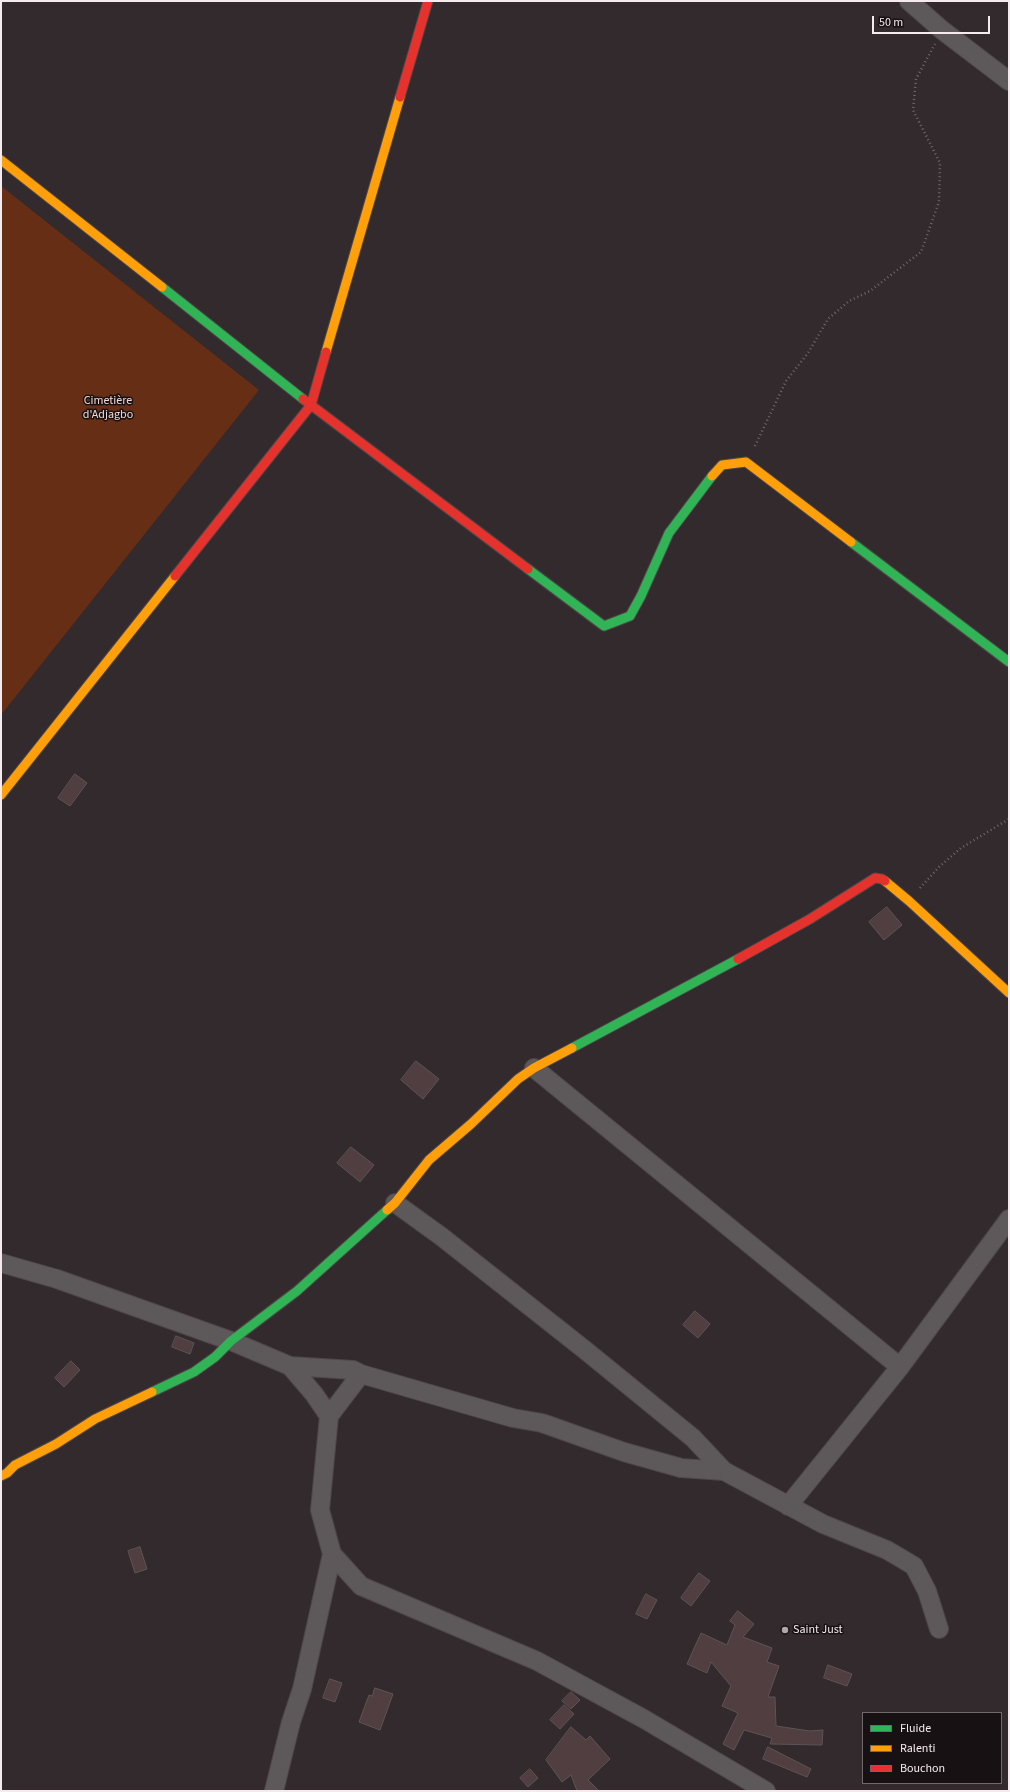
<!DOCTYPE html>
<html>
<head>
<meta charset="utf-8">
<style>
	body { margin:0 }
	#map { position:relative; width:1010px; height:1792px; overflow:hidden; background:#322a2c; font-family:"Source Sans 3",sans-serif }
	canvas { display:block }
	.frame { position:absolute; inset:0; border:2px solid #f5ebee; pointer-events:none }
	.legend { position:absolute; left:862px; top:1712px; width:140px; height:72px; box-sizing:border-box; background:#181114; border:1px solid #70686b; margin:0; padding:5px 7px; list-style:none; font-size:12px; color:#f5ebee }
	.legend li { display:flex; align-items:center; gap:8px; height:20px }
	.legend b { width:20px; border:1px solid #70686b }
	.scale { position:absolute; left:872px; top:16px; width:118px; height:18px; box-sizing:border-box; border:2px solid #f5ebee; border-top:0; padding-left:5px; font-size:12px; line-height:14px; white-space:nowrap; color:#f5ebee; -webkit-text-stroke:3px #181114; paint-order:stroke }
</style>
</head>
<body>
<div id="map">
<canvas width="1010" height="1792"></canvas>
<div class="frame"></div>
<ul class="legend">
<li><b style="height:5px;background:#30b455"></b>Fluide</li>
<li><b style="height:5px;background:#ff9f0a"></b>Ralenti</li>
<li><b style="height:5px;background:#e5322d"></b>Bouchon</li>
</ul>
<div class="scale">50 m</div>
</div>
<script>
const ctx = document.querySelector('canvas').getContext('2d');
ctx.lineJoin = 'round';
function fillPath(path, color) {
  ctx.fillStyle = color;
  ctx.fill(path, 'evenodd');
}
function stroke(path, color, width, dash) {
  ctx.strokeStyle = color;
  ctx.lineWidth = width;
  ctx.lineCap = dash ? 'butt' : 'round';
  ctx.setLineDash(dash || []);
  ctx.stroke(path);
}
function drawText(font, color, halo, rows, align = 'center') {
  ctx.font = font + ' "Source Sans 3",sans-serif';
  ctx.lineWidth = 3;
  ctx.setLineDash([]);
  ctx.textBaseline = 'middle';
  ctx.strokeStyle = halo;
  ctx.fillStyle = color;
  for (const [text, x, y, turn = 0] of rows) {
    ctx.save();
    ctx.translate(x, y);
    ctx.rotate((+turn || 0) * Math.PI / 180);
    ctx.textAlign = isNaN(turn) ? turn : align;
    if (halo) ctx.strokeText(text, 0, 0);
    ctx.fillText(text, 0, 0);
    ctx.restore();
  }
}
const green = new Path2D(`
	M1,186L259,390L1,715Z`);
const building = new Path2D(`
	M75,774L87,783L70,806L58,798Z
	M887,907L902,925L884,940L869,922Z
	M416,1061L439,1079L423,1099L401,1080Z
	M351,1147L374,1165L360,1182L337,1163Z
	M695,1311L710,1324L698,1338L683,1325Z
	M176,1336L194,1343L190,1354L172,1347Z
	M71,1361L80,1370L64,1387L55,1378Z
	M140,1547L147,1569L135,1573L128,1551Z
	M699,1573L710,1581L691,1606L681,1598Z
	M646,1594L657,1600L647,1619L636,1614Z
	M738,1611L754,1624L743,1637L772,1648L767,1662L779,1666L768,1697H775L776,1726L810,1731L823,1730L822,1745L770,1744L772,1738L744,1730L734,1750L723,1744L738,1713L722,1706L731,1686L711,1662L707,1673L687,1664L701,1633L727,1645L735,1625L730,1621Z
	M828,1665L852,1674L847,1686L824,1678Z
	M330,1679L342,1683L335,1702L323,1698Z
	M375,1688L393,1694L380,1730L359,1722L369,1695L372,1696Z
	M571,1692L580,1700L571,1709L562,1701Z
	M564,1705L574,1714L560,1729L550,1720Z
	M571,1727L586,1740L590,1736L610,1759L588,1780L599,1791H577L571,1775L562,1782L546,1760Z
	M768,1747L811,1769L807,1777L763,1759Z
	M530,1769L538,1778L528,1787L520,1778Z`);
const path = new Path2D(`
	M755,446L786,381L808,353L828,319L849,301L870,291L921,252L939,202L940,163L913,110L916,79L935,44
	M920,888L939,867L961,848L1009,819`);
const street = new Path2D(`
	M909,1L942,30L1009,81
	M534,1068L900,1367
	M395,1203L442,1237L585,1350L693,1438L724,1471L823,1524L887,1550L914,1566L927,1591L939,1629
	M1,1263L57,1279L231,1341L290,1366L353,1370L361,1374L513,1418L542,1423L624,1452L681,1468L724,1471
	M290,1366L314,1394L329,1416
	M788,1506L900,1367L1009,1219
	M332,1554L361,1586L537,1661L644,1719L766,1791
	M274,1791L291,1722L302,1689L332,1554L320,1510L329,1416L361,1374`);
const fast = new Path2D(`
	M162,287L303,399
	M851,542L1009,662
	M528,569L604,626L630,616L641,596L669,533L712,476
	M572,1048L738,959
	M152,1392L194,1372L215,1357L231,1341L297,1291L387,1210`);
const slow = new Path2D(`
	M1,160L162,287
	M326,352L400,97
	M712,476L722,465L746,462L851,542
	M1,795L175,576
	M885,881L909,901L1009,993
	M387,1210L395,1203L429,1160L471,1124L518,1079L534,1068L572,1048
	M1,1476L7,1473L15,1465L56,1444L95,1419L152,1392`);
const jam = new Path2D(`
	M400,97L428,1
	M303,399L528,569
	M175,576L311,405L326,352
	M738,959L810,919L875,878L882,879L885,881`);
const markers = [
	[785,1630,4,"#b1a7aa"]
];
const parkNames = [
	["Cimetière",108,401],
	["d'Adjagbo",108,415]
];
const poiNames = [
	["Saint Just",793,1630]
];
fillPath(green, '#672e16');
fillPath(building, '#513e40');
stroke(building, '#5c5455', 1);
stroke(street, '#4e4648', 20);
stroke(fast, '#4e4648', 11);
stroke(slow, '#4e4648', 11);
stroke(jam, '#4e4648', 11);
stroke(path, '#6e696b', 2.5, [1, 3]);
stroke(street, '#5d585a', 18);
stroke(fast, '#30b455', 9);
stroke(slow, '#ff9f0a', 9);
stroke(jam, '#e5322d', 9);
for (const [x, y, r, color] of markers) {
  const dot = new Path2D();
  dot.arc(x, y, r, 0, 2 * Math.PI);
  ctx.fillStyle = color;
  ctx.fill(dot);
  stroke(dot, '#181114', 1.5);
}
drawText('12px', '#f1d9d0', '#181114', parkNames);
drawText('12px', '#f5ebee', '#181114', poiNames, 'left');
</script>
</body>
</html>
